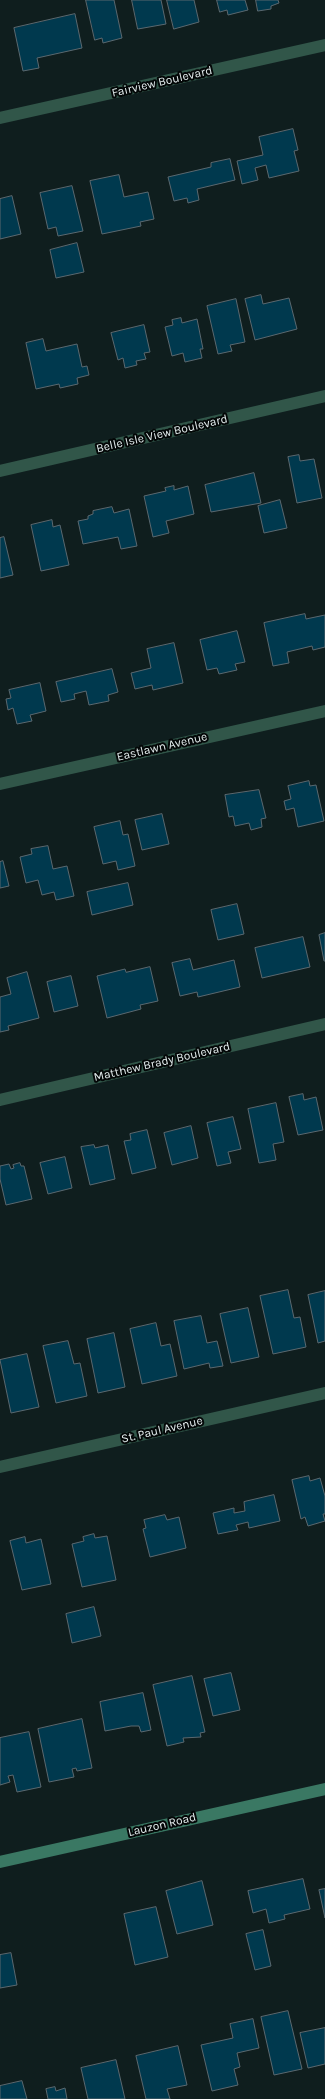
<!DOCTYPE html>
<html>
<head>
<meta charset="utf-8">
<style>
	body { margin:0 }
	canvas { display:block; background:#0f1e1e }
</style>
</head>
<body>
<canvas width="325" height="2099"></canvas>
<script>
const ctx = document.querySelector('canvas').getContext('2d');
ctx.lineJoin = 'round';
function fillPath(path, color) {
  ctx.fillStyle = color;
  ctx.fill(path, 'evenodd');
}
function stroke(path, color, width, dash) {
  ctx.strokeStyle = color;
  ctx.lineWidth = width;
  ctx.lineCap = dash ? 'butt' : 'round';
  ctx.setLineDash(dash || []);
  ctx.stroke(path);
}
function drawText(font, color, halo, rows, align = 'center') {
  ctx.font = font + ' Karla,sans-serif';
  ctx.lineWidth = 4;
  ctx.setLineDash([]);
  ctx.textBaseline = 'middle';
  ctx.strokeStyle = halo;
  ctx.fillStyle = color;
  for (const [text, x, y, turn = 0] of rows) {
    ctx.save();
    ctx.translate(x, y);
    ctx.rotate((+turn || 0) * Math.PI / 180);
    ctx.textAlign = isNaN(turn) ? turn : align;
    if (halo) ctx.strokeText(text, 0, 0);
    ctx.fillText(text, 0, 0);
    ctx.restore();
  }
}
const building = new Path2D(`
	M86,0H114L122,38L103,43L102,38L95,40Z
	M132,0H161L166,24L138,29Z
	M167,0H194L199,22L174,29Z
	M217,0H245L248,10L228,15L227,10L220,12Z
	M256,0H278L279,3L271,6V9L258,11Z
	M75,14L82,48L37,58L39,68L23,71L14,28Z
	M293,129L298,150L294,151L299,171L269,178L266,165L255,168L258,180L242,184L237,161L263,155L259,137Z
	M230,159L235,180L197,189L199,200L188,203L187,198L174,201L168,177L211,167V163Z
	M119,175L124,197L148,192L154,219L140,222L141,226L102,234L90,181Z
	M72,186L83,231L58,236L56,227L48,229L40,193Z
	M12,196L21,234L0,239V199Z
	M77,243L84,272L56,278L50,250Z
	M261,295L263,304L289,298L297,329L255,340L245,299Z
	M236,299L245,342L230,345L232,351L218,354L207,306Z
	M181,318L182,323L197,319L203,349H200L202,358L185,362L183,353L172,356L165,327L173,325L172,320Z
	M144,325L150,352L144,353L146,359L136,361L137,365L125,368L123,358L118,360L111,333Z
	M43,339L46,351L77,344L82,367L87,366L89,375L77,378L78,384L60,388L59,384L36,389L26,343Z
	M299,455L300,461L314,459L322,498L297,503L288,457Z
	M254,473L261,503L211,512L205,485Z
	M174,486V490L188,486L194,514L166,521L169,533L153,537L144,496L166,491L165,488Z
	M280,500L287,528L264,533L258,506Z
	M112,507L114,513L129,509L137,546L121,549L118,537L83,544L78,521L88,519V516L93,514V511Z
	M52,520L53,527L60,525L69,565L41,571L31,525Z
	M4,537L13,575L0,578V538Z
	M305,614L306,619L325,615V647L313,650L312,646L287,652L289,663L273,666L264,623Z
	M237,631L245,662L235,664L237,670L219,674L217,668L207,670L200,640Z
	M174,643L183,683L153,690L152,685L135,689L131,673L151,668L147,649Z
	M112,669L118,692L108,695L109,701L89,705L86,691L74,694L75,699L61,702L56,682Z
	M40,683L46,711L30,715L32,721L17,724L13,708L8,710L6,699L11,698L9,690Z
	M309,781L310,786L316,785L324,821L298,827L294,808L286,810L284,801L291,799L288,786Z
	M259,790L266,818L261,819L262,827L251,830L249,823L235,826L233,816L229,817L225,795Z
	M162,814L169,844L142,850L135,820Z
	M120,821L123,835L128,834L135,866L118,870L116,861L103,864L94,827Z
	M48,846L53,869L67,866L74,896L56,900L54,892L42,895L38,880L26,883L20,857L32,854L31,849Z
	M3,861L9,886L0,888V862Z
	M128,883L133,905L92,915L87,892Z
	M237,904L244,934L218,940L211,910Z
	M325,933V961H324L319,935Z
	M303,937L310,967L262,978L255,948Z
	M190,959L193,970L234,960L240,987L198,997L197,992L180,996L172,963Z
	M150,967L158,1001L140,1005L141,1009L107,1018L97,976L125,969L126,972Z
	M27,972L39,1018L8,1026L9,1030L0,1032V997L11,994L7,978Z
	M71,976L78,1006L54,1012L47,982Z
	M303,1094L304,1100L316,1097L323,1130L298,1135L289,1097Z
	M276,1103L284,1142L273,1144L276,1160L259,1163L248,1109Z
	M233,1117L241,1149L228,1152L231,1163L217,1166L207,1123Z
	M191,1126L198,1158L172,1165L164,1133Z
	M147,1130L156,1168L132,1174L124,1141L131,1140L130,1134Z
	M94,1145L95,1148L108,1145L115,1179L90,1185L81,1147Z
	M65,1157L72,1188L48,1194L40,1163Z
	M20,1163L21,1166H24L32,1199L6,1205L0,1179V1166L9,1164L11,1169L14,1168L13,1165Z
	M288,1290L294,1318L300,1317L306,1347L273,1354L260,1296Z
	M325,1291V1341L318,1343L308,1295Z
	M248,1308L259,1357L231,1363L220,1314Z
	M201,1316L207,1343L217,1341L223,1366L210,1368L209,1363L184,1369L174,1321Z
	M156,1323L161,1346L170,1344L177,1376L142,1384L130,1329Z
	M114,1333L125,1387L98,1393L87,1339Z
	M68,1341L74,1364L80,1363L87,1396L56,1403L43,1346Z
	M27,1354L39,1407L11,1413L0,1360Z
	M309,1476L310,1481L320,1478L325,1496V1514H323L325,1521L308,1526L305,1517L301,1519L292,1480Z
	M274,1495L280,1521L249,1528L248,1522L236,1525L238,1530L218,1534L213,1513L234,1508V1513L245,1511L244,1502Z
	M165,1515L167,1520L179,1517L186,1548L150,1557L143,1529L146,1528L144,1520Z
	M94,1534L95,1538L107,1536L116,1580L82,1587L72,1544L84,1541L83,1537Z
	M25,1537L26,1543L41,1539L51,1584L22,1590L10,1541Z
	M94,1607L101,1636L72,1643L66,1614Z
	M231,1673L240,1710L213,1716L204,1679Z
	M192,1676L205,1732L200,1733L201,1737L183,1738L184,1742L167,1746L153,1685Z
	M143,1693L151,1730L141,1732L139,1726H131L105,1731L100,1702Z
	M82,1719L92,1768L77,1771L76,1768L72,1769L74,1777L49,1782L38,1729Z
	M29,1732L41,1787L17,1792L13,1775L8,1776L10,1782L0,1785V1738Z
	M303,1879L310,1909L284,1915L285,1919L269,1923L266,1909L253,1913L248,1891Z
	M202,1881L213,1925L177,1934L166,1891Z
	M325,1889V1918L319,1890Z
	M156,1907L168,1957L135,1965L124,1914Z
	M263,1930L271,1966L255,1970L246,1934Z
	M11,1953L17,1985L0,1988V1955Z
	M288,2011L302,2069L274,2075L261,2017Z
	M253,2019L259,2048L237,2053L240,2067L234,2069L238,2085L212,2091L201,2045L233,2038L230,2024Z
	M325,2028V2064L308,2068L300,2033Z
	M178,2046L187,2085L167,2089L170,2099H146L136,2056Z
	M116,2060L125,2099H88L81,2068Z
	M22,2081L27,2099H0V2086Z
	M55,2087L56,2091L65,2088L67,2099H48L46,2089Z`);
const minor = new Path2D(`
	M0,118L325,45
	M0,471L325,396
	M0,784L325,711
	M0,1100L325,1024
	M0,1467L325,1393`);
const secondary = new Path2D(`
	M0,1862L325,1789`);
const streetNames = [
	["Fairview Boulevard",162,82,-13],
	["Belle Isle View Boulevard",162,434,-13],
	["Eastlawn Avenue",162,747,-13],
	["Matthew Brady Boulevard",162,1062,-13],
	["St. Paul Avenue",162,1430,-13],
	["Lauzon Road",162,1825,-13]
];
fillPath(building, '#00394e');
stroke(building, '#5a686f', 1);
stroke(minor, '#315649', 12);
stroke(secondary, '#3a7863', 12);
drawText('12px', '#e5eeef', '#030707', streetNames);
</script>
</body>
</html>
